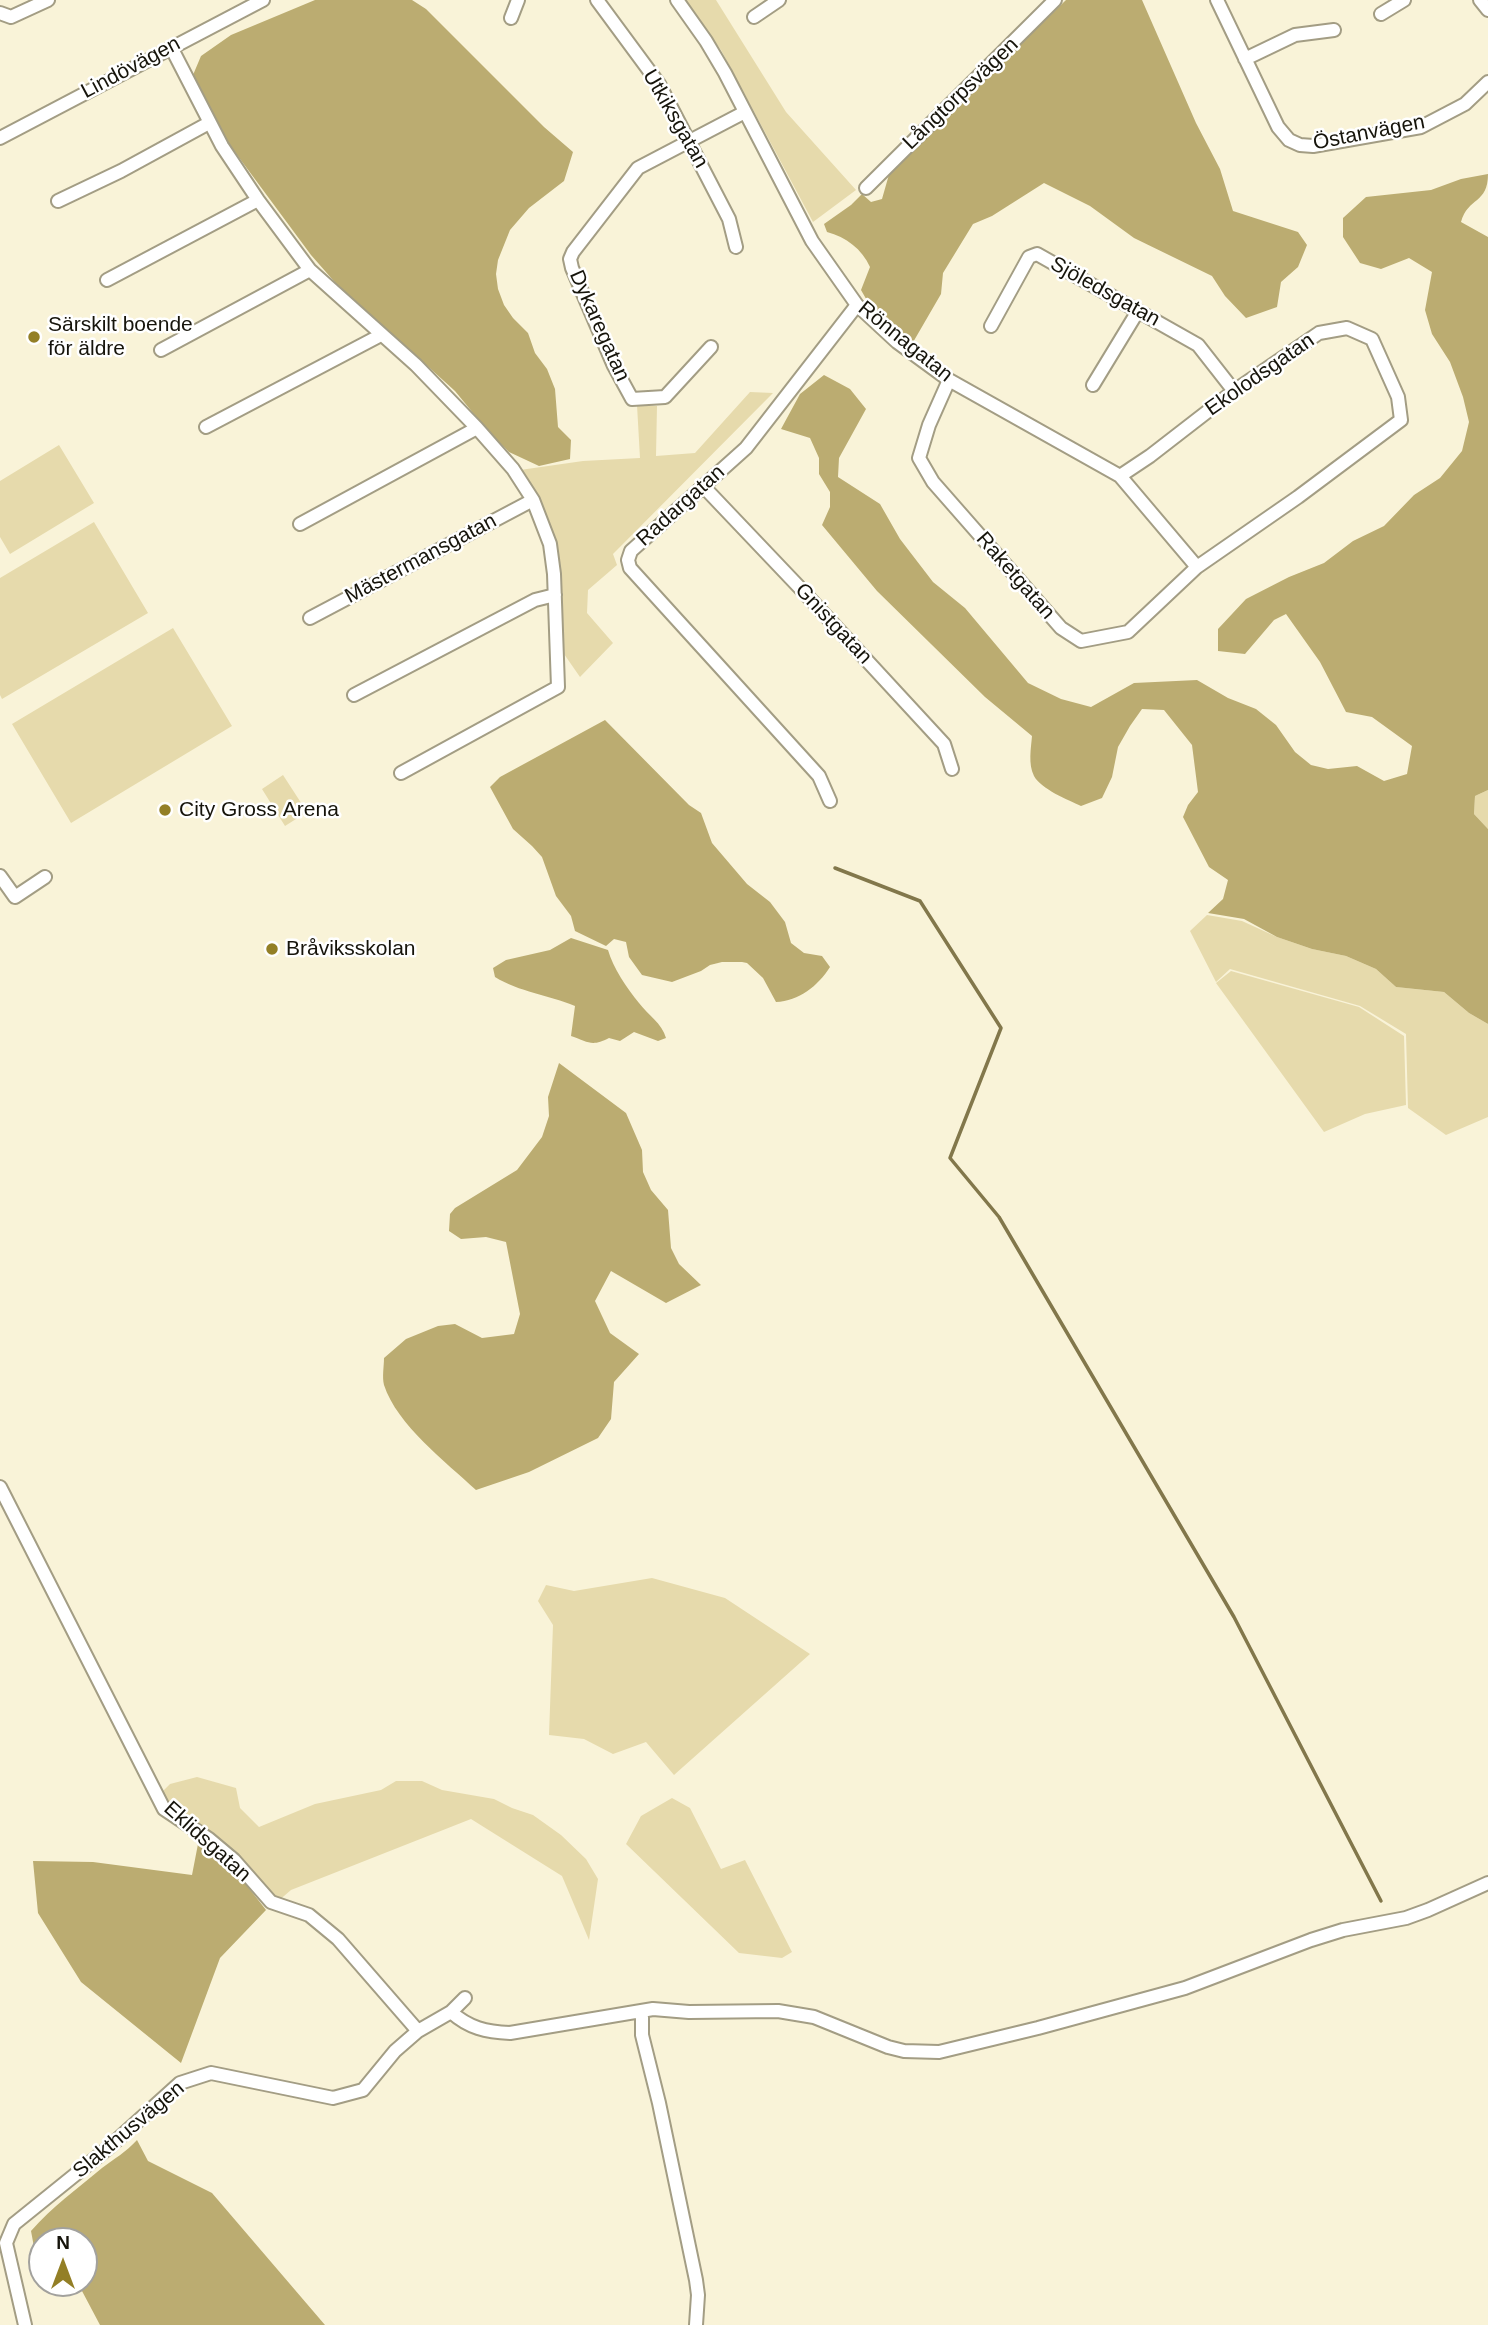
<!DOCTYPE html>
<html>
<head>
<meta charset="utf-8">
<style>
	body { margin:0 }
	#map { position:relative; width:1488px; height:2325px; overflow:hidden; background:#f9f3d8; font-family:Helvetica,sans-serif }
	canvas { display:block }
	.north { position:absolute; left:28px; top:2227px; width:70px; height:70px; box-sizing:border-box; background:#fff; border:2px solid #a2a19d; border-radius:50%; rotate:0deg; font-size:19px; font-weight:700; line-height:28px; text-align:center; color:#16140b }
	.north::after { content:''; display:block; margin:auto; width:24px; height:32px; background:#937f26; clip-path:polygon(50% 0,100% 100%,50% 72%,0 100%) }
</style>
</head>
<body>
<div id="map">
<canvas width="1488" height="2325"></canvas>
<div class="north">N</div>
</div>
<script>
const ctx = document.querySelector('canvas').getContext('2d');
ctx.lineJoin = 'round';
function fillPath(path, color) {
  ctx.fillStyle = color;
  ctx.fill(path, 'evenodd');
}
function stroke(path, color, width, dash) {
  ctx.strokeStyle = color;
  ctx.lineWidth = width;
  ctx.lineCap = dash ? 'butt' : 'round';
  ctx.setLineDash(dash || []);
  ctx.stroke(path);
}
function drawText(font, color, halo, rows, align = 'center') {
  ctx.font = font + ' Helvetica,sans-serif';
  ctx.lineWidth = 5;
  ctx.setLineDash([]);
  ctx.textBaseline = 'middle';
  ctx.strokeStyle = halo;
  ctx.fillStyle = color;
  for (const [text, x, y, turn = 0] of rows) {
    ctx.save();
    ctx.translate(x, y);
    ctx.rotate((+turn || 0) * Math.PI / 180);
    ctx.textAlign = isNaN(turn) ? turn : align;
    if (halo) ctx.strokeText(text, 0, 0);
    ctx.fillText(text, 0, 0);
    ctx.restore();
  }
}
const green = new Path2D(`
	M685,0H716L786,112L856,190L813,222L721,50Z
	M750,392L773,393L613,554L617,565L588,590L587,613L613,643L580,677L564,654L560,563L547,520L520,470L583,461L640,458L637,405L657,406L656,456L695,453Z
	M59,445L94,503L10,554L0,537V481Z
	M94,522L148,613L2,699L0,695V578Z
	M173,628L232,726L71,823L12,724Z
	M283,775L307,812L285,826L262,789Z
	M1488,790V829L1474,814L1475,796Z
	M1207,915L1242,921L1277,937L1312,949L1346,956L1376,969L1396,987L1444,992L1469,1013L1488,1024V1117L1446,1135L1408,1108L1406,1034L1360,1006L1230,969L1216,982L1190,931Z
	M1231,971L1359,1007L1404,1036L1406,1105L1365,1114L1324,1132L1216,983Z
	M652,1578L725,1598L810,1654L674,1775L646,1742L613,1754L584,1739L549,1735L553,1625L538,1601L546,1585L574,1591Z
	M197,1777L236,1788L240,1808L259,1827L315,1804L381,1790L396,1781H422L442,1790L494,1799L512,1808L533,1815L561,1835L586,1859L598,1879L589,1940L562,1876L471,1819L291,1890L277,1902L167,1809L160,1794L170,1784Z
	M672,1798L690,1808L721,1869L745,1860L792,1952L782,1958L739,1953L626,1844L641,1816Z`);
const forest = new Path2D(`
	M315,0H412L426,9L544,127L573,152L564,181L529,208L510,230L498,260L496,274L498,289L504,305L513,318L528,333L535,353L547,369L555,389L558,427L571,440L570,459L539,466L509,452L487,430L455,391L391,333L354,304L311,255L226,140L193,75L201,56L231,35Z
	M1066,0H1142L1196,123L1220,169L1233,211L1298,232L1307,245L1298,267L1281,282L1277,307L1246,318L1225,296L1212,276L1134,238L1090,206L1044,183L992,216L973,224L943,273L941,294L912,344L869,304L861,290L870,267C862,249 846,237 827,232L824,224L851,205L862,194L871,202L882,199L890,171Z
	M1488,174C1488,204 1468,197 1461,222L1488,237V790L1475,796L1474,814L1488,829V1024L1469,1013L1444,992L1396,987L1376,969L1346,956L1312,949L1277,937L1244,919L1208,913L1223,899L1228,880L1209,867L1183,817L1188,805L1198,792L1192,745L1164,710L1142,709L1130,726L1118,747L1112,777L1102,798L1081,806C1068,800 1041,789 1034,776C1028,764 1031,748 1032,736L985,697L877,591L822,525L830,507V492L819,474V458L810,438L781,429L800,394L824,375L850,389L866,409L839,458L838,477L880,504L900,539L933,582L965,608L1028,683L1061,699L1091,707L1134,683L1197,680L1228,698L1256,709L1276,725L1295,752L1311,765L1328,769L1357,766L1384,781L1407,774L1412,746L1372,717L1346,712L1320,662L1286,614L1274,620L1245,654L1218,651V629L1246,599L1289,577L1324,563L1353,541L1384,526L1414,495L1440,478L1462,451L1469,422L1463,397L1450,362L1432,334L1425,310L1432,272L1409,258L1381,269L1360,263L1343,237V218L1366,197L1431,190L1461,179Z
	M605,720L689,805L701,813L712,843L747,884L770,902L785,922L791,943L804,953L822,956L830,967C818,986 799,1001 776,1002L763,978L747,963L742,962H722L710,965L701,971L672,982L642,975L629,957L626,942L614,939L606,946L575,931L571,916L556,896L542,857L532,846L513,829L490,787L500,777Z
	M571,938L608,950C613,968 627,988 639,1003C648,1015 662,1023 666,1038L658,1041L634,1032L620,1041L609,1038C592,1047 588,1042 571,1036L575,1006C549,995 519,992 495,977L493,968L506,960L550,950Z
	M559,1063L626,1113L642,1150L643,1172L651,1190L668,1210L671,1248L679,1264L701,1285L666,1303L611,1271L595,1301L610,1333L639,1354L614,1382L611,1419L598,1438L529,1472L476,1490C446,1462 397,1425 384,1385C382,1377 384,1366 384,1358L406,1339L438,1326L455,1324L482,1338L514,1334L520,1314L506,1242L486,1237L461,1239L449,1231L450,1214L455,1208L517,1170L542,1137L549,1116L548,1097Z
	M198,1844L227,1860L266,1910L220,1958L181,2063L81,1982L38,1913L33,1861L93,1862L192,1875Z
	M137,2140L148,2161L212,2193L325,2325H100L82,2291L68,2283H84V2241H42V2269L33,2265L34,2247L31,2231C52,2207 78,2188 102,2168C114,2159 126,2152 137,2140Z`);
const stream = new Path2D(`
	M835,868L920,901L1001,1028L950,1158L999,1217L1234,1617L1381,1901`);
const street = new Path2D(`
	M597,0L659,84L729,219L736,247
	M677,0L706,41L725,73L812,241L857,305L897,342L949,380L1120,476L1197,567
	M1217,0L1278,127L1289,140L1300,145L1313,146L1421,127L1465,104L1488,82
	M1480,0L1488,10
	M0,13L11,17L48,0
	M1381,14L1404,0
	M754,17L779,0
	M511,18L518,0
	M171,47L222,146L258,200L310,270L416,365L477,428L513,469L533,500L550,544L554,574L558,687L401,773
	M1245,59L1295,35L1334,30
	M0,138L263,0
	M866,188L1055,0
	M58,201L121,171L209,123
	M107,280L258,200
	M991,326L1029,257L1037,254L1198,345L1234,391
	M711,347L665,397L632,399L614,366L572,268L570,259L573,252L638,168L745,112
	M161,350L310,270
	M949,380L929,425L919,458L933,482L1061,628L1081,641L1128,632L1197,567L1298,497L1401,420L1398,397L1372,339L1347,328L1319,333L1234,391L1150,456L1120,476
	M1093,385L1138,311
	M206,427L381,335
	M703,486L800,588L944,744L952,769
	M300,524L477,428
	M310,618L533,500
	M354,695L535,600L555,595
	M830,801L819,776L630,568L628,560L631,551L746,448L857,305
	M0,876L15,897L45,877
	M0,1487L164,1809L209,1839L234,1860L271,1902L309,1915L338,1939L418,2031
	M642,2011V2035L659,2103L696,2280L698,2295L696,2325
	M451,2012C469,2028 486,2032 510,2033L653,2009L689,2012L778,2011L814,2017L888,2047L904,2051L939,2052L1038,2028L1185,1988L1311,1940L1343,1930L1406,1918L1428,1910L1488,1883
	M25,2325L6,2243L14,2224L107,2149L180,2083L211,2073L333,2098L363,2090L395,2051L418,2031L451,2012L465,1998`);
const markers = [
	[34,337,7,"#937f26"],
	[165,810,7,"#937f26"],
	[272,949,7,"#937f26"]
];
const streetNames = [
	["Lindövägen",131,68,-28],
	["Långtorpsvägen",961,94,-44],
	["Utkiksgatan",675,119,60],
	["Östanvägen",1369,133,-11],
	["Sjöledsgatan",1105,292,29],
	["Dykaregatan",599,326,66],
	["Rönnagatan",905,342,39],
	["Ekolodsgatan",1260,375,-35],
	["Radargatan",681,506,-42],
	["Mästermansgatan",421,559,-28],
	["Raketgatan",1015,576,49],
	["Gnistgatan",833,624,47],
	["Eklidsgatan",207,1842,42],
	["Slakthusvägen",129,2130,-40]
];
const poiNames = [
	["Särskilt boende",48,325],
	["för äldre",48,349],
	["City Gross Arena",179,810],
	["Bråviksskolan",286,949]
];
fillPath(green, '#e6daac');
fillPath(forest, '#bbac71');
stroke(stream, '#82774b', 3.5);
stroke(street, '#a39d84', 16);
stroke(street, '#fff', 12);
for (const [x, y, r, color] of markers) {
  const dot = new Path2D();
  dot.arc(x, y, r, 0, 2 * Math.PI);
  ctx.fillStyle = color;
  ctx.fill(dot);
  stroke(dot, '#fff', 2.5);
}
drawText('21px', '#16140b', '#fff', streetNames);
drawText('21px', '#16140b', '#fff', poiNames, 'left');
</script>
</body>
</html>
